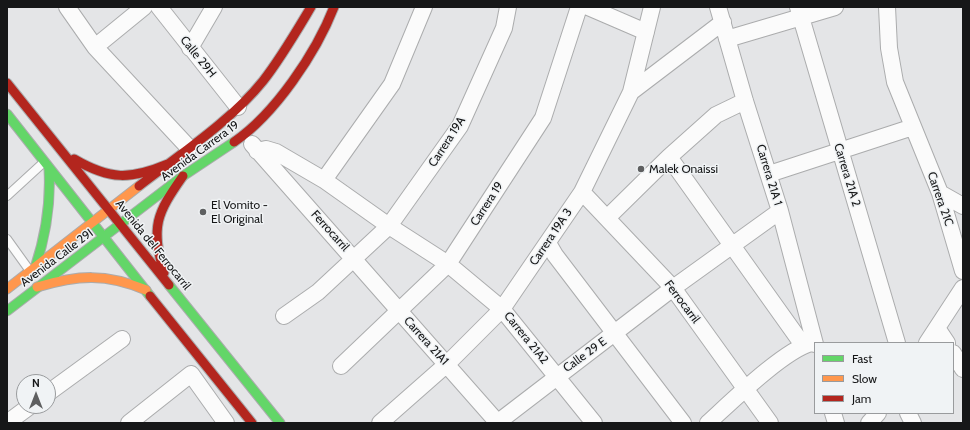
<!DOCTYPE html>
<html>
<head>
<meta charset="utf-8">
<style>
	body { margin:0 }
	#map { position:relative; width:970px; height:430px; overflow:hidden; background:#e4e5e7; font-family:Cabin,sans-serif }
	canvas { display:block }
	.frame { position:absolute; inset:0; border:8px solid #161718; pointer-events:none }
	.legend { position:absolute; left:814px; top:342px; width:140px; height:72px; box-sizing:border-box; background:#f0f3f5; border:1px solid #999b9d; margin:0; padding:5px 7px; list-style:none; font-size:12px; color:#161718 }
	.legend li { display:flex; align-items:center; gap:8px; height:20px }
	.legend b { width:20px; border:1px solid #999b9d }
	.north { position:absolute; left:16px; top:374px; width:40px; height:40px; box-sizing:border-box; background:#f0f3f5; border:1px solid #999b9d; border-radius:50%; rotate:0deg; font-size:11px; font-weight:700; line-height:16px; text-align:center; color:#161718 }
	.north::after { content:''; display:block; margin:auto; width:14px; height:18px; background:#5e5f60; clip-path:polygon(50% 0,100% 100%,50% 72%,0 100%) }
</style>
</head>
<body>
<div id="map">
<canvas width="970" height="430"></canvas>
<div class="frame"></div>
<ul class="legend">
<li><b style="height:5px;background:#63d668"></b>Fast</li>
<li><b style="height:5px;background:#ff974d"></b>Slow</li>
<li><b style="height:5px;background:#b3261e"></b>Jam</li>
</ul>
<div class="north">N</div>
</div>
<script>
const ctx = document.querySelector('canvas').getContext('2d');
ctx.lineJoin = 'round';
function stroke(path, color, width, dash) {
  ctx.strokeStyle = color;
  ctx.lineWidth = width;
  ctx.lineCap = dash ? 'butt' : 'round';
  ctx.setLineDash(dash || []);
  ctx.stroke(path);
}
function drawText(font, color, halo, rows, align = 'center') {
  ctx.font = font + ' Cabin,sans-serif';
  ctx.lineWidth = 3;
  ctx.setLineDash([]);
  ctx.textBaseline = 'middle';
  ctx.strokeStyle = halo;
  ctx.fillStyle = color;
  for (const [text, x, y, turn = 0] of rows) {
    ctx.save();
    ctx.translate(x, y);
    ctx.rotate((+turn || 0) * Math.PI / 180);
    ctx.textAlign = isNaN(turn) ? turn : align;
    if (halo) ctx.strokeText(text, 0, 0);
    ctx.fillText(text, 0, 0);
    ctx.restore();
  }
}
const lane = new Path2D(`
	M7,196L43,163
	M7,239L30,271`);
const street = new Path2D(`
	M67,7L95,47L189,148
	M159,7L238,107
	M588,7L646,32
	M718,7L745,101L780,211L815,344
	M798,7L897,343
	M887,7L889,48L895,82L940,193L963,271
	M727,39L835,7
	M95,47L144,7
	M190,48L214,7
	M631,92L723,22
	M252,144L498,423
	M257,151L266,149L276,152L324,180L389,226L448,264L502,309L594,423
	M669,157L803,345
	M769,174L913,127
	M324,180L392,84L424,7
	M582,192L673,288L770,423
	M940,193L963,206
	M608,217L669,157L716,115L745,101
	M548,243L555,255L683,423
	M284,316L318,292L389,226L460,126L504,28L508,7
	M937,328L947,343
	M927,343L963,288
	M953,353L963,369
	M341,366L448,264L543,118L579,7
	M48,393L122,339
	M833,413L836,423
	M908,413L913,423
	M7,423L30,406
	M129,423L191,374L226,423
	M380,423L447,364L502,309L582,192L631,92L652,7
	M497,423L673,288L780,211
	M708,423C730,403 785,349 812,343
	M869,423L878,413`);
const fast = new Path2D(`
	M7,114L150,296
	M35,268C46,235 51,204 49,169
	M169,285L280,423
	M7,311L183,176L234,142`);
const slow = new Path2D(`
	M37,287C78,275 106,273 146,290
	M7,289L139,186`);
const jam = new Path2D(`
	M7,83L169,285
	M234,142C275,114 316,53 334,7
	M74,159C110,180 130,180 168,164
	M139,186C179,155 231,121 263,81C281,58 296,32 311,7
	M164,273C150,227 157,213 183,176
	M150,296L252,423`);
const markers = [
	[641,169,4,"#5e5f60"],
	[203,212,4,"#5e5f60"]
];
const streetNames = [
	["Calle 29H",198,57,51],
	["Carrera 19A",447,142,-57],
	["Avenida Carrera 19",200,151,-36],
	["Carrera 21A 1",769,175,73],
	["Carrera 21A 2",847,175,73],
	["Carrera 21C",940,199,71],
	["Carrera 19",487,204,-57],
	["Ferrocarril",330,231,48],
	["Carrera 19A 3",551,237,-56],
	["Avenida del Ferrocarril",153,245,51],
	["Avenida Calle 29I",57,258,-37],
	["Ferrocarril",682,302,53],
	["Carrera 21A2",526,338,51],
	["Carrera 21A1",426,341,48],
	["Calle 29 E",585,355,-36]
];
const poiNames = [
	["Malek Onaissi",649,169],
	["El Vomito -",211,205],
	["El Original",211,219]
];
stroke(lane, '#abacad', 10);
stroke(street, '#abacad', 18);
stroke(fast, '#abacad', 11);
stroke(slow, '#abacad', 11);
stroke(jam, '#abacad', 11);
stroke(lane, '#fbfbfb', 8);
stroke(street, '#fbfbfb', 16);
stroke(fast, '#63d668', 9);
stroke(slow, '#ff974d', 9);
stroke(jam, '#b3261e', 9);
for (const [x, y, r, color] of markers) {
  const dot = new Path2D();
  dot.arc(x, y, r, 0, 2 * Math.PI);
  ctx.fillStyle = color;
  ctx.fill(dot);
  stroke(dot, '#f0f3f5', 1.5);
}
drawText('12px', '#161718', '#f0f3f5', streetNames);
drawText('12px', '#161718', '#f0f3f5', poiNames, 'left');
</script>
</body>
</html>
